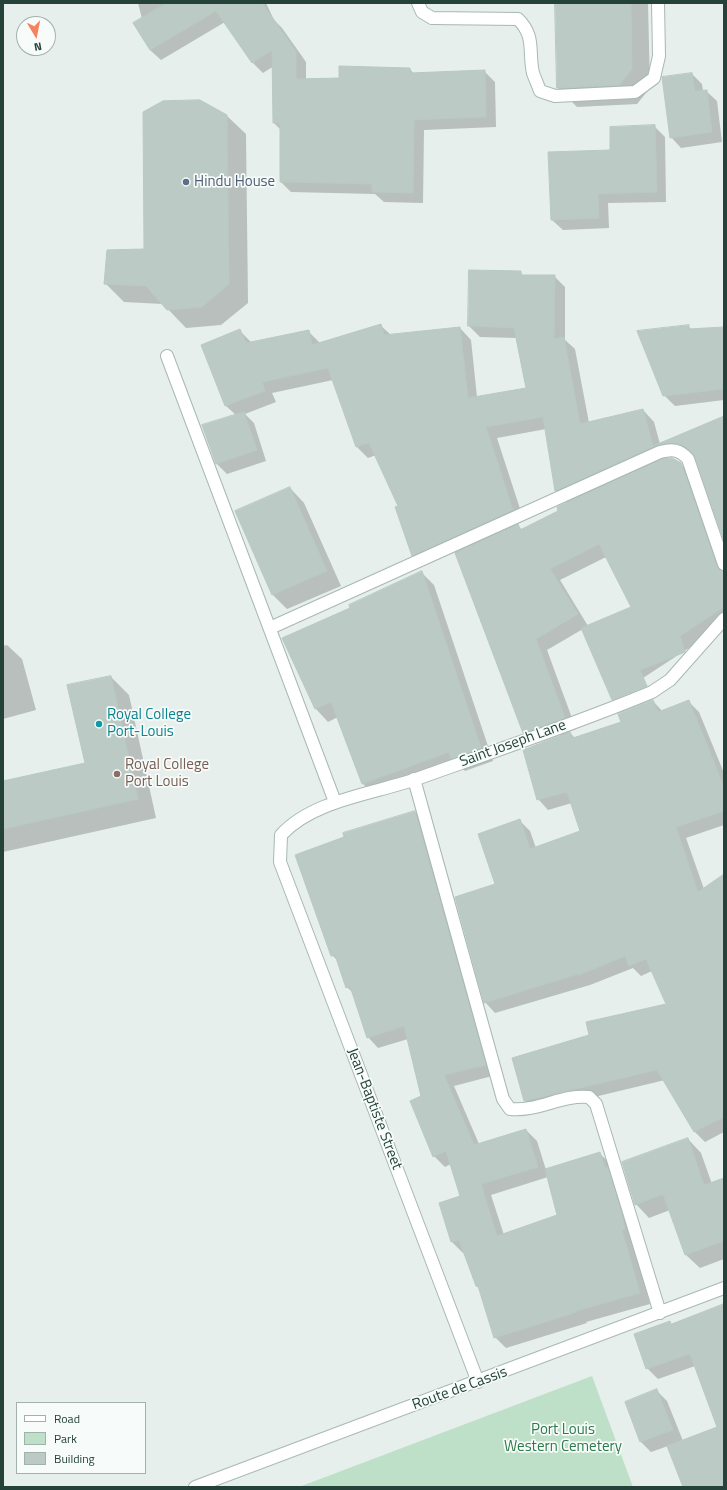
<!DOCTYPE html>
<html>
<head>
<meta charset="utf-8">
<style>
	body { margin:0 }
	#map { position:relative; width:727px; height:1490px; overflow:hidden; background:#e6efeb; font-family:"Titillium Web",sans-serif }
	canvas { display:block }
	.frame { position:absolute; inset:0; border:4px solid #24423a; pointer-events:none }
	.legend { position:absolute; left:16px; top:1402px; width:130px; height:72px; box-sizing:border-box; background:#f7fbf9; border:1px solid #a3b1ad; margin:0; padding:5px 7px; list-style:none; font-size:12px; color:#24423a }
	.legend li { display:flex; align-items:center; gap:8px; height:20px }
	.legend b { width:20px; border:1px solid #a3b1ad }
	.north { position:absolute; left:16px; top:16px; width:40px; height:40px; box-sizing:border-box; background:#f7fbf9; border:1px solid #a3b1ad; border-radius:50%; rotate:170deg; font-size:11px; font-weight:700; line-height:16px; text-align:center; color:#24423a }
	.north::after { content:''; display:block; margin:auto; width:14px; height:18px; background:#f4845f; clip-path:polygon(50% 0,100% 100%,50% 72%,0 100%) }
</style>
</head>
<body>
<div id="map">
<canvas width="727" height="1490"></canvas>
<div class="frame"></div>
<ul class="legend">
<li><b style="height:5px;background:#fff"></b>Road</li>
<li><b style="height:11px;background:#bfe0c8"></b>Park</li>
<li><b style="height:11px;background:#bbcac4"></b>Building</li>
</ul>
<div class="north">N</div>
</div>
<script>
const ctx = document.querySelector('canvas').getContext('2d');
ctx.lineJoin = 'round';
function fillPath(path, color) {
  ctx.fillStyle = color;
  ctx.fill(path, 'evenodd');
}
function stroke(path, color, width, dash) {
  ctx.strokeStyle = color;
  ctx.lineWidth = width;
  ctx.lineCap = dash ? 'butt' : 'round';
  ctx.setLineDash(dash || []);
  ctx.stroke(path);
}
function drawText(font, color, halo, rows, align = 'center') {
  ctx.font = font + ' "Titillium Web",sans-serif';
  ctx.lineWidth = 3.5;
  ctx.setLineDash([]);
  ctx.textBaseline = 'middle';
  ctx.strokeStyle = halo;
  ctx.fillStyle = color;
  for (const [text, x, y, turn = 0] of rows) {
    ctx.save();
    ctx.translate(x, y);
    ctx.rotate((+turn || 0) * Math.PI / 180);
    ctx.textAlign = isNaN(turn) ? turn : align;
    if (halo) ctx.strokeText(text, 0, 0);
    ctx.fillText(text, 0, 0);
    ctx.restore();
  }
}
const green = new Path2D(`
	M592,1376L633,1487H299Z`);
const shadow = new Path2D(`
	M138,3H266L274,20L282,28L306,62V80L339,79L410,69L414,74L484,71L495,82L496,127L424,130L423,203L384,202L375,194L291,192L281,182V130L274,123V66L263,73L253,63L225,22L161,60L150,50Z
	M556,3H648L650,88L637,104L577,107L558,88Z
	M692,74L702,84L703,91H706L717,101L722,142L681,148L671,137Z
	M227,116L246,134L248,303L221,325L186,328L163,304L124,302L105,283L145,250Z
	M654,126L665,137L666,202L608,203L609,228L563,230L552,220L549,153L611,151Z
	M520,272L524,276H554L565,287V340L575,349L589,423L643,410L654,422L660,444L724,417V538L696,458L683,454L670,456L660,460L681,464L692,475L724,567V625L617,695L583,629L547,650L576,729L569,732L575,738L622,723L653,701L663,712L689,702L699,712L724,773V825L686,838L704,889L724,876V1079L707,1090L724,1117V1132L705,1142L694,1131L665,1080L536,1111L525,1101L590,1036L667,1005L652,971L641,976L633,968L590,985L495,1013L485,1002L497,884L519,820L530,831L536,848L582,832L572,803L548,810L538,799L561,736L560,735L535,744L524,733L455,552L424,566L413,555L399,507L376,455L368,458L357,447L333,380L272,393L276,402L245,414L254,423L266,461L227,474L217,464L236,415L226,406L202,346L240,331L252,343L308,331L320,343L380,325L391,335L460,328L471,340L477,397L527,389L517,338L480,337L469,326ZM546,429L556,491L568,503L559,512L522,530L517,524L524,521L497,438ZM606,557L632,607L588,626L560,580Z
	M688,326L692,330L724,328V400L675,406L664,395Z
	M290,488L304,503L341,586L287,609L272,594Z
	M421,572L434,585L493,761L465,771L459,765L376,796L363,784L338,717L328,722L316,709L284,639L351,608Z
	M7,645L22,659L36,710L3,719V646Z
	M111,677L129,695L156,818L3,852V782L86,764Z
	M415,812L426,823L496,1075L454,1086L479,1144L526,1130L537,1141L546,1170L600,1154L611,1164L650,1304L586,1322L587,1323L506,1348L495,1337L480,1289L476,1286L465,1252L463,1253L452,1242L440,1204L462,1197L451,1164L445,1167L434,1156L408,1039L378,1048L368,1037L354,994L347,987L338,961L332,955ZM548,1177L558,1216L504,1235L491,1195Z
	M688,1139L701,1153L712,1184L724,1179V1259L700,1268L686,1255L670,1210L649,1218L636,1204Z
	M724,1306V1487H684L668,1446L651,1452L641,1442L657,1391L667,1401L683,1441L718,1428L695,1366L658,1379L647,1368L669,1322L672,1325Z`);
const building = new Path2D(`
	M167,3H262L296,51V79L339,78V66L410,68V73L485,70L486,117L414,120L413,193L372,192V184L280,182V123H273L272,50L252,63L216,11L150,50L133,23Z
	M555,3H631L632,69L619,85L557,88Z
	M692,73L695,91L707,90L712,132L670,138L662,77Z
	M200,100L227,115L229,284L202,307L167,310L146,286L104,284L107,250L144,249L143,112L163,101Z
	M655,125L657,192L598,194L599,218L551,220L548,152L610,150V127Z
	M469,270L521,271V275H555L554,339L564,337L580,424L643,409L653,446L724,416V541L695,457L686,447L673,443L657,445L555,491L543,417L486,427L513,510L412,556L395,507L398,506L369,443L356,447L328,368L262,382L265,391L225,406L201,345L240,329L246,343L309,330L312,345L381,324L384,335L460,327L468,398L526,388L514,328L468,326Z
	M689,325V329L724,327V389L663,396L637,331Z
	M244,412L257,450L216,464L202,425Z
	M672,458L681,463L717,566L719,570L724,571V607L680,636L685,652L640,670L647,686L612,700L581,628L631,607L599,544L550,569L578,614L536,639L565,718L523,733L455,553L518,524L520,530L558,511L557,507L662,459Z
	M290,487L327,571L272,595L235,511Z
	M422,571L481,748L451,759L449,752L362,784L331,702L315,709L282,638L350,608L349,605Z
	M111,676L138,799L3,829V781L85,763L67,685Z
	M653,700L658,712L689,700L724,787V811L676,827L698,892L724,874V1117L694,1132L657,1070L524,1101L512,1058L589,1035L586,1022L666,1004L646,959L629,966L625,956L579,975L578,974L484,1003L455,897L495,884L478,834L520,819L530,849L580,831L567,792L537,800L523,750L570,732L573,738L621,722L618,714Z
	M415,811L486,1065L444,1075L474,1145L526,1129L538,1167L481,1184L497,1236L557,1215L545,1169L600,1152L605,1168L608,1167L621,1210L625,1229L622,1230L640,1293L576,1311L577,1312L494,1338L478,1286H476L459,1240L451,1242L439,1203L460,1196L446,1151L433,1157L410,1101L421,1096L404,1026L367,1038L350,986L346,988L335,955L331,956L295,855L344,837L343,833Z
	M688,1138L704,1185L724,1178V1241L685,1255L663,1194L635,1205L622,1162Z
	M724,1304V1487H683L667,1446L717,1427L690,1354L646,1369L634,1334L670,1321L671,1324Z
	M657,1389L673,1430L640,1442L625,1402Z`);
const lane = new Path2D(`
	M418,3L422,12L432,18L518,19C536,37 528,51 533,73C535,79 538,85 540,91L555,96L635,92L654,78L659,56L658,3`);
const street = new Path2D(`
	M167,356L335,802
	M270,628L660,452C672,449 679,449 688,459L724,564
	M414,779L503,1099L510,1109C538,1112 562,1094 589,1097L596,1104L660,1313
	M478,1382L280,862L281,835C313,800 373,794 416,779C495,751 575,724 652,692L670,680L724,619
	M195,1487L724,1288`);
const markers = [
	[186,182,4,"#5c6f8a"],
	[99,724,4,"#0f9aa8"],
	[117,774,4,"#8d6e63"]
];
const serviceNames = [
	["Hindu House",194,182]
];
const cultureNames = [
	["Royal College",107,715],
	["Port-Louis",107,732]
];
const streetNames = [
	["Saint Joseph Lane",513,744,-20],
	["Jean-Baptiste Street",374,1109,69],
	["Route de Cassis",460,1389,-20]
];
const educationNames = [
	["Royal College",125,765],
	["Port Louis",125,782]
];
const parkNames = [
	["Port Louis",563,1430],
	["Western Cemetery",563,1447]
];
fillPath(green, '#bfe0c8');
fillPath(shadow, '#0003');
fillPath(building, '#bbcac4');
stroke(building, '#b8c9c2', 1);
stroke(lane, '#a8b8b2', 14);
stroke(street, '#a8b8b2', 14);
stroke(lane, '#fff', 12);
stroke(street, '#fff', 12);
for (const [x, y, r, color] of markers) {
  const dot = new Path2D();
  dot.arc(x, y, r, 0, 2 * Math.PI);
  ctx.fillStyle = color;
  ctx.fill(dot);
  stroke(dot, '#f7fbf9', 1.5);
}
drawText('15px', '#4e5e75', '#f7fbf9', serviceNames, 'left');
drawText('15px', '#0d838f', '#f7fbf9', cultureNames, 'left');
drawText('15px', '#24423a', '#f7fbf9', streetNames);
drawText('15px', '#785e54', '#f7fbf9', educationNames, 'left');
drawText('15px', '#2d7a4b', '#f7fbf9', parkNames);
</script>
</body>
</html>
